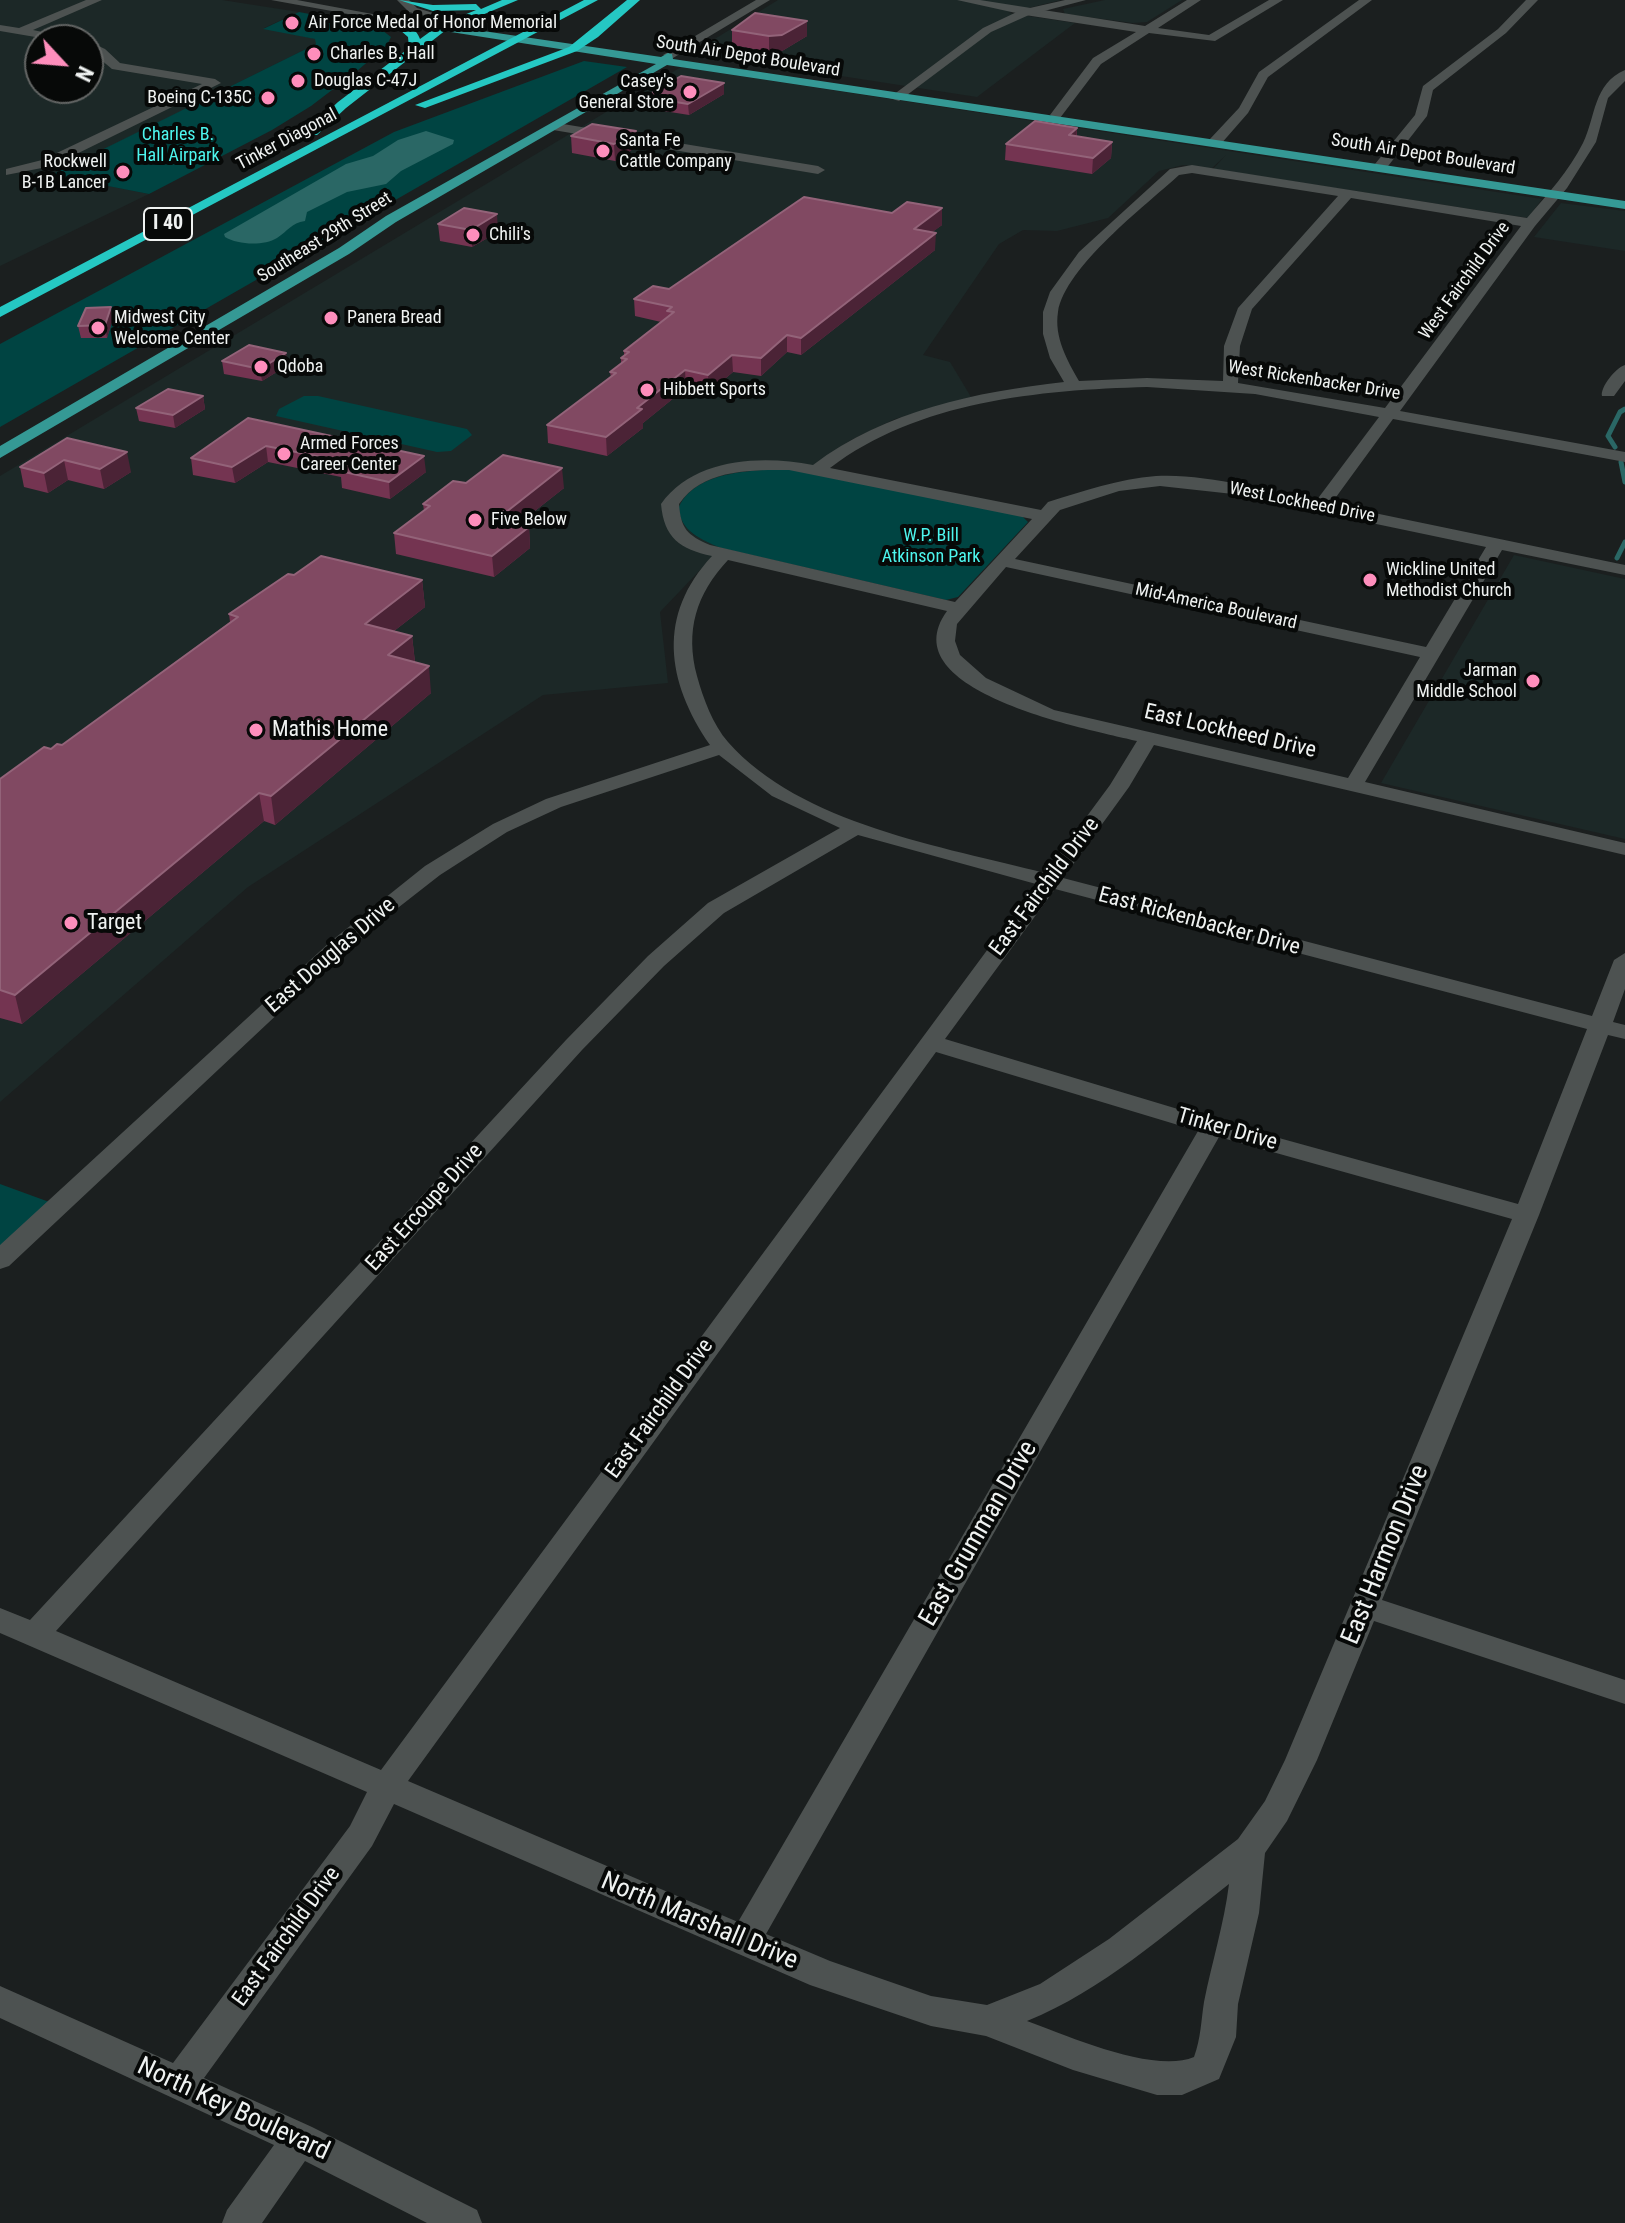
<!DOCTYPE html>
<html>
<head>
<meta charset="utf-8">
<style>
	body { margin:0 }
	#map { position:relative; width:1625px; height:2223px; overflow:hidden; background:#1b1f1f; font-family:"Roboto Condensed",sans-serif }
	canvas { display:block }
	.north { position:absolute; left:24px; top:24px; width:80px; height:80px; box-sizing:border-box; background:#070908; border:2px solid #646665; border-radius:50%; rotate:116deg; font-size:22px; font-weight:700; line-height:32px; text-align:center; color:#eff2f1 }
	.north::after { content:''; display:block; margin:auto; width:28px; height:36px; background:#fe8ebc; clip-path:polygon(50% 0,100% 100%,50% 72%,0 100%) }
</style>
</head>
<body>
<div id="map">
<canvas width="1625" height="2223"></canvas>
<div class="north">N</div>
</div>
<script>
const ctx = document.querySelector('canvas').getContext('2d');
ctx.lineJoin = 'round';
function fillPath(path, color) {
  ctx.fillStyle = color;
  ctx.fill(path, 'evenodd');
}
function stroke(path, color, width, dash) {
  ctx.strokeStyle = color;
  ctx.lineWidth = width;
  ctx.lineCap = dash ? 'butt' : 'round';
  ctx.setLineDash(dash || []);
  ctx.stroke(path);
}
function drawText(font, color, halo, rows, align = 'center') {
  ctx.font = font + ' "Roboto Condensed",sans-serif';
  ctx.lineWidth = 8;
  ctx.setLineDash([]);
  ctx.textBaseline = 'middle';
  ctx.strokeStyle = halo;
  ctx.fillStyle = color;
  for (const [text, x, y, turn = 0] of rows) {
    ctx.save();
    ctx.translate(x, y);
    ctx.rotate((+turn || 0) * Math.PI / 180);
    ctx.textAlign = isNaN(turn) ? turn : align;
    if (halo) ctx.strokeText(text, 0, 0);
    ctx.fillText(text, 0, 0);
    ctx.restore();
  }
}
const built = new Path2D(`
	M0,0H222L299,12L264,28L316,39V44L53,175L149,194L0,266ZM40,40H88V88H40Z
	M778,0H1061L1008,13L1075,23L977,97L692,53Z
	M1105,0H1182L1147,22L1133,23L1065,14L1063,9Z
	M681,67L1542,199L1528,218L1213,169L1226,155L1211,169L1183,165L1159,171L1108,218L1057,231L1023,230L999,244L923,355L950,362L971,397L895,419L851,440L806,471H752L728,475L716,479L682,501L679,512L683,524L694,535L721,548L660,612L668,683L543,695L248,887L0,1102V476Z
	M1561,203L1625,211V251L1534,237Z
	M1514,555L1625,579V839L1381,783Z`);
const green = new Path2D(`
	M299,12L378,27L391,37L387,45L357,71L311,106L272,130L149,194L51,175L316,44L315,39L263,29Z
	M584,61L627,67L0,427V344L394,132Z
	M304,396H318L467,429L472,435L451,451L437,452L276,416L279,409Z
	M794,469L1022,516L1028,522L958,597L946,600L721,548C702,540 679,531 679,507C696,469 759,470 794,469Z
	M0,1184L52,1203L0,1251Z`);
const water = new Path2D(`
	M426,131L454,140L453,144L401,171L386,184L347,192L307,212L305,221C291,223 288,231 277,238C264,246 238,245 225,237L224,234L346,164L373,156L398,140Z`);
const stream = new Path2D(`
	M1615,447L1608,436L1620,412L1625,409
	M1621,462L1625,482
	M1617,558L1625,542`);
const street = new Path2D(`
	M86,0H102L33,30L80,40H53L0,31V25L19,28Z
	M957,0H980L1145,26L1187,0H1201L1158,28L1209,35L1269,0H1283L1215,41L1149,33L1101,64L1060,118L1056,119L1050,115L1093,58L1136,32L1025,15Z
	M1359,0H1372L1268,77L1248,113L1220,145H1210V139L1239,108L1259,72Z
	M1526,0H1538L1506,33L1433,90L1427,116L1385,170H1375V164L1415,115L1423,86L1498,29Z
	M88,41L105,49L120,63L215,79L221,83L52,166L6,175V169L42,160L202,84L112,69L88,49Z
	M1625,70V81L1608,98L1596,142L1567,188L1535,226L1400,411L1625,452V462L1393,419L1331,504L1625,565V575L1502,550L1365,782L1625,843V855L1154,745L1129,787L1063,878L1592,1016L1614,960L1625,953V989L1613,1022L1625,1025V1039L1608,1035L1539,1215L1382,1600L1625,1680V1704L1374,1621L1317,1760L1287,1821L1265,1853L1259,1913L1238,2004L1236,2037L1219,2079L1182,2095H1157L1073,2070L986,2036L931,2026L810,1985L394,1804L372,1846L204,2078L312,2127L477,2210L482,2223H427L305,2161L262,2223H222L227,2210L274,2145L0,2018V1986L173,2063L350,1826L367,1792L0,1633V1608L30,1620L566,1040L648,956L708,903L840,828L772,796L719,755L561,807L507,832L440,875L376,925L316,978L9,1266L0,1269V1245L330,942L425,866L493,824L546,799L710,745C666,681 657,615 712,556C680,549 664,538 661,504C694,458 761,455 813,465C886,410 976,392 1064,382L1050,358L1043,334V312L1050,292L1079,252L1170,169L1192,165L1527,218C1547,195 1569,171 1583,143C1596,116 1593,84 1625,70ZM1192,173L1338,196L1238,308L1224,346L1223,381L1147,378L1079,381C1067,360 1054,337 1058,312C1065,267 1145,206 1179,175ZM1351,198L1521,226L1385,408L1238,383L1240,346L1252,309ZM1147,387L1255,394L1379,417L1316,501C1269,491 1204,473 1156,476C1118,479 1084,491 1048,502L1041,510L830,468C918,401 1039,390 1147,387ZM789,470L1032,519L955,602L710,545C687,535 681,529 679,504C703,469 750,470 789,470ZM1160,486L1233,494L1486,547L1426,647L1015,559L1060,510L1119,491ZM728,560L947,611C888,692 1092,730 1137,741L1110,785L1045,873C944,847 800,824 728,742C713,725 703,698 697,676C685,631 696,594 728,560ZM1006,567L1420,657L1348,778L1054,710L986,678L960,655L955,641L957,624ZM858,835L1036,884L381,1770L56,1631L582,1050L664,966L724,913ZM1055,889L1587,1029L1518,1204L1221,1122L945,1039ZM936,1052L1198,1131L738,1922L408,1781ZM1219,1137L1512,1219L1285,1760L1265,1801L1238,1839L1109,1939L1040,1984L987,2005L931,1996L830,1961L766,1934ZM1229,1884C1224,1924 1212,1962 1204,2002C1201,2021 1201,2038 1194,2057C1154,2074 1068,2036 1027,2021C1103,1990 1165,1934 1229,1884Z
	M557,123L818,166L825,170L818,174L553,130L551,127Z
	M1625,365V381L1614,396H1602C1600,388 1615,368 1625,365Z`);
const secondary = new Path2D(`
	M271,0H297L448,28L442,31Z
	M397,0H409L417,8L443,16L437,19L409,12Z
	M756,0H770L673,58L663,55Z
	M1065,0H1086L1029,15L991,32L899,101L889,98L983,28L1021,10Z`);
const primary = new Path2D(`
	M442,25L661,57L668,53L672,54L673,59L1625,201V209L667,65L396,222L349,254L0,458V446L339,248L386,216L656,64L438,30V26Z`);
const highway = new Path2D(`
	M399,0L433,5L476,4L481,9L502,0H518L446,30L346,108L317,135H309V129L338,102L409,48L408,37L392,23V19C402,17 417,29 420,39L438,26L476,10L433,11Z
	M584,0H598L0,317V307Z
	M627,0H640L598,37L577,51L425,108L415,105L569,47Z`);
const wall = new Path2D(`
	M807,21V36L782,51L769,52L732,45V30Z
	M724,94L689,115L645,108V97Z
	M1077,128V136L1112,142L1111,158L1092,174L1005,160L1006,144Z
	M636,131V147L615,161L572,153L571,136Z
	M942,208V225L932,232L935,250L801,355L787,352L761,376L733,372L709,392L686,388L643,423V428L607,456L548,443L547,425L611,378L610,372L621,363V358L624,356V351L661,322L635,316L634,299L669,289L892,213Z
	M438,224L498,232L472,247L440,241Z
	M113,319L107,338H81L78,326Z
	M222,361L288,365L262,381L224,374Z
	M203,396L205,409L175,428L139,421L136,408Z
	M248,418L426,472L390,499L342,488L341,477L268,462L235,483L193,475L191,458Z
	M67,438L131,472L104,489L68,480L48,493L24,487L20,467Z
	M466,483L564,488L517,525L529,527L530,548L494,577L396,554L394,533L424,511L423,504Z
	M294,575L422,580L425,607L394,631L412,636L415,662L431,693L275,825L264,821L22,1024L0,1018V779L51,749L62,745L230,622L229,614Z`);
const shadedWall = new Path2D(`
	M807,21V36L782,51L769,52V36Z
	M724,83V94L689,115L688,104Z
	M1077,128L1076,144L1069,135Z
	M636,131V147L615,161L614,144Z
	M1112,142L1111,158L1092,174L1093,158Z
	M942,208V225L914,246V229Z
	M497,214L498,232L472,247L471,230Z
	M936,233L935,250L801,355V338Z
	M111,307L113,319L107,338L105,325Z
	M787,335V352L761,376V358Z
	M286,353L288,365L262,381L260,369Z
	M732,355L733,372L709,392L708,375Z
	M685,370L686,388L643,423V428L607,456L606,437L637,408Z
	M203,396L205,409L175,428L173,415Z
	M266,446L268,462L235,483L232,467Z
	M127,452L131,472L104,489L100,469Z
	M424,456L426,472L390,499L389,482Z
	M64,460L68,480L48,493L44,473Z
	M562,468L564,488L498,540L496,520Z
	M529,527L530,548L494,577L492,556Z
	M422,580L425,607L368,651L365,624Z
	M412,636L415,663L388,655Z
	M429,666L431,693L275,825L271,796Z
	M259,793L264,821L22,1024L15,995Z`);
const building = new Path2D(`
	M755,13L807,21L782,35L769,36L732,30Z
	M681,76L724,83L688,104L645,97Z
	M1035,121L1077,128L1069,135L1112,142L1093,158L1006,144Z
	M592,124L636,131L614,144L571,136Z
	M804,197L892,213L907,202L942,208L914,229L936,233L801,338L787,335L761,358L732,355L708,375L685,370L637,408L642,409L606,437L547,425L616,373L610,372L627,359L621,358L629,352L624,351L674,312L667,311L672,307L634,299L653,286L669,289Z
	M464,208L497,214L471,230L438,224Z
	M111,307L105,325L78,326L86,308Z
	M249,345L286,353L260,369L222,361Z
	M168,389L203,396L173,415L136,408Z
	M248,418L424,456L389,482L340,471L351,463L266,446L232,467L191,458Z
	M67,438L127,452L100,469L64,460L44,473L20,467Z
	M503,455L562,468L496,520L529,527L492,556L394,533L430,506L423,504L453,481L466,483Z
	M321,556L422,580L365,624L412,636L388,655L429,666L271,796L259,793L15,995L0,990V779L44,747L51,749L57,744L62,745L238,617L229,614L288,574L294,575Z`);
const markers = [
	[292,23,8,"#fe8ebc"],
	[314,54,8,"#fe8ebc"],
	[298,81,8,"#fe8ebc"],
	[690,92,8,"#fe8ebc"],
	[268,98,8,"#fe8ebc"],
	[603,151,8,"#fe8ebc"],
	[123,172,8,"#fe8ebc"],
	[473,235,8,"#fe8ebc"],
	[331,318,8,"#fe8ebc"],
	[98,328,8,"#fe8ebc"],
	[261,367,8,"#fe8ebc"],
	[647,390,8,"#fe8ebc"],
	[284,454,8,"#fe8ebc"],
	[475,520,8,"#fe8ebc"],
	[1370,580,8,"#fe8ebc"],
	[1533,681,8,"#fe8ebc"],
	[256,730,8,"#fe8ebc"],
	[71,923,8,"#fe8ebc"]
];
const farPoinames = [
	["Air Force Medal of Honor Memorial",308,23],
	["Charles B. Hall",330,54],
	["Douglas C-47J",314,81],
	["Casey's",674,82,"right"],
	["General Store",674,103,"right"],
	["Boeing C-135C",252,98,"right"],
	["Santa Fe",619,141],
	["Cattle Company",619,162],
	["Rockwell",107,162,"right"],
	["B-1B Lancer",107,183,"right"],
	["Chili's",489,235],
	["Midwest City",114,318],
	["Welcome Center",114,339],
	["Panera Bread",347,318],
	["Qdoba",277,367],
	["Hibbett Sports",663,390],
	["Armed Forces",300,444],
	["Career Center",300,465],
	["Five Below",491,520],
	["Wickline United",1386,570],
	["Methodist Church",1386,591],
	["Jarman",1517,671,"right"],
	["Middle School",1517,692,"right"]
];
const farStreetnames = [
	["South Air Depot Boulevard",748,57,9],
	["Tinker Diagonal",287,140,-28],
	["South Air Depot Boulevard",1423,155,9],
	["Southeast 29th Street",325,238,-32],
	["West Fairchild Drive",1465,281,-54],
	["West Rickenbacker Drive",1314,381,9],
	["West Lockheed Drive",1302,503,11],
	["Mid-America Boulevard",1216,607,12]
];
const farParknames = [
	["Charles B.",178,135],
	["Hall Airpark",178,156],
	["W.P. Bill",931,536],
	["Atkinson Park",931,557]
];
const shields = [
	[168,224,48]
];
const shieldNames = [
	["I 40",168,224]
];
const poiNames = [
	["Mathis Home",272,730],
	["Target",87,923]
];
const streetNames = [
	["East Lockheed Drive",1230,732,13],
	["East Fairchild Drive",1045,887,-53],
	["East Rickenbacker Drive",1199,922,15],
	["East Douglas Drive",331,956,-41],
	["Tinker Drive",1227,1130,16],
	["East Ercoupe Drive",425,1208,-48],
	["East Fairchild Drive",660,1409,-54],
	["East Fairchild Drive",287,1937,-54]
];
const nearStreetnames = [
	["East Grumman Drive",979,1534,-60],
	["East Harmon Drive",1386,1555,-68],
	["North Marshall Drive",699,1922,23],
	["North Key Boulevard",233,2110,25]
];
fillPath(built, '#1c2827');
fillPath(green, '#004442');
fillPath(water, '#2a6765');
stroke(stream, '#2a6765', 5);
fillPath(street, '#4d5251');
fillPath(secondary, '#4d5251');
fillPath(primary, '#359995');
fillPath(highway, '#25c8c3');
fillPath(wall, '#743451');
fillPath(shadedWall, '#4b2336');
fillPath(building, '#814962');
stroke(building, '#936379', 2);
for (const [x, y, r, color] of markers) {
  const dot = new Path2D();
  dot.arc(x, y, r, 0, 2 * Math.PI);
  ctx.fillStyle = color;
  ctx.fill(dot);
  stroke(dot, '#070908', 3);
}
drawText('18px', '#eff2f1', '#070908', farPoinames, 'left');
drawText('18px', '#eff2f1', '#070908', farStreetnames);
drawText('18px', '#4df5ee', '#070908', farParknames);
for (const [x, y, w] of shields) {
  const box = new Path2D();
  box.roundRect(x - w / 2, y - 16, w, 32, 6);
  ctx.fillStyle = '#070908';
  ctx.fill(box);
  stroke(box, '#eff2f1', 2);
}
drawText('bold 20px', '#eff2f1', null, shieldNames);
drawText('22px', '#eff2f1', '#070908', poiNames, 'left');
drawText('22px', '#eff2f1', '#070908', streetNames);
drawText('26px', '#eff2f1', '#070908', nearStreetnames);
</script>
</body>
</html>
